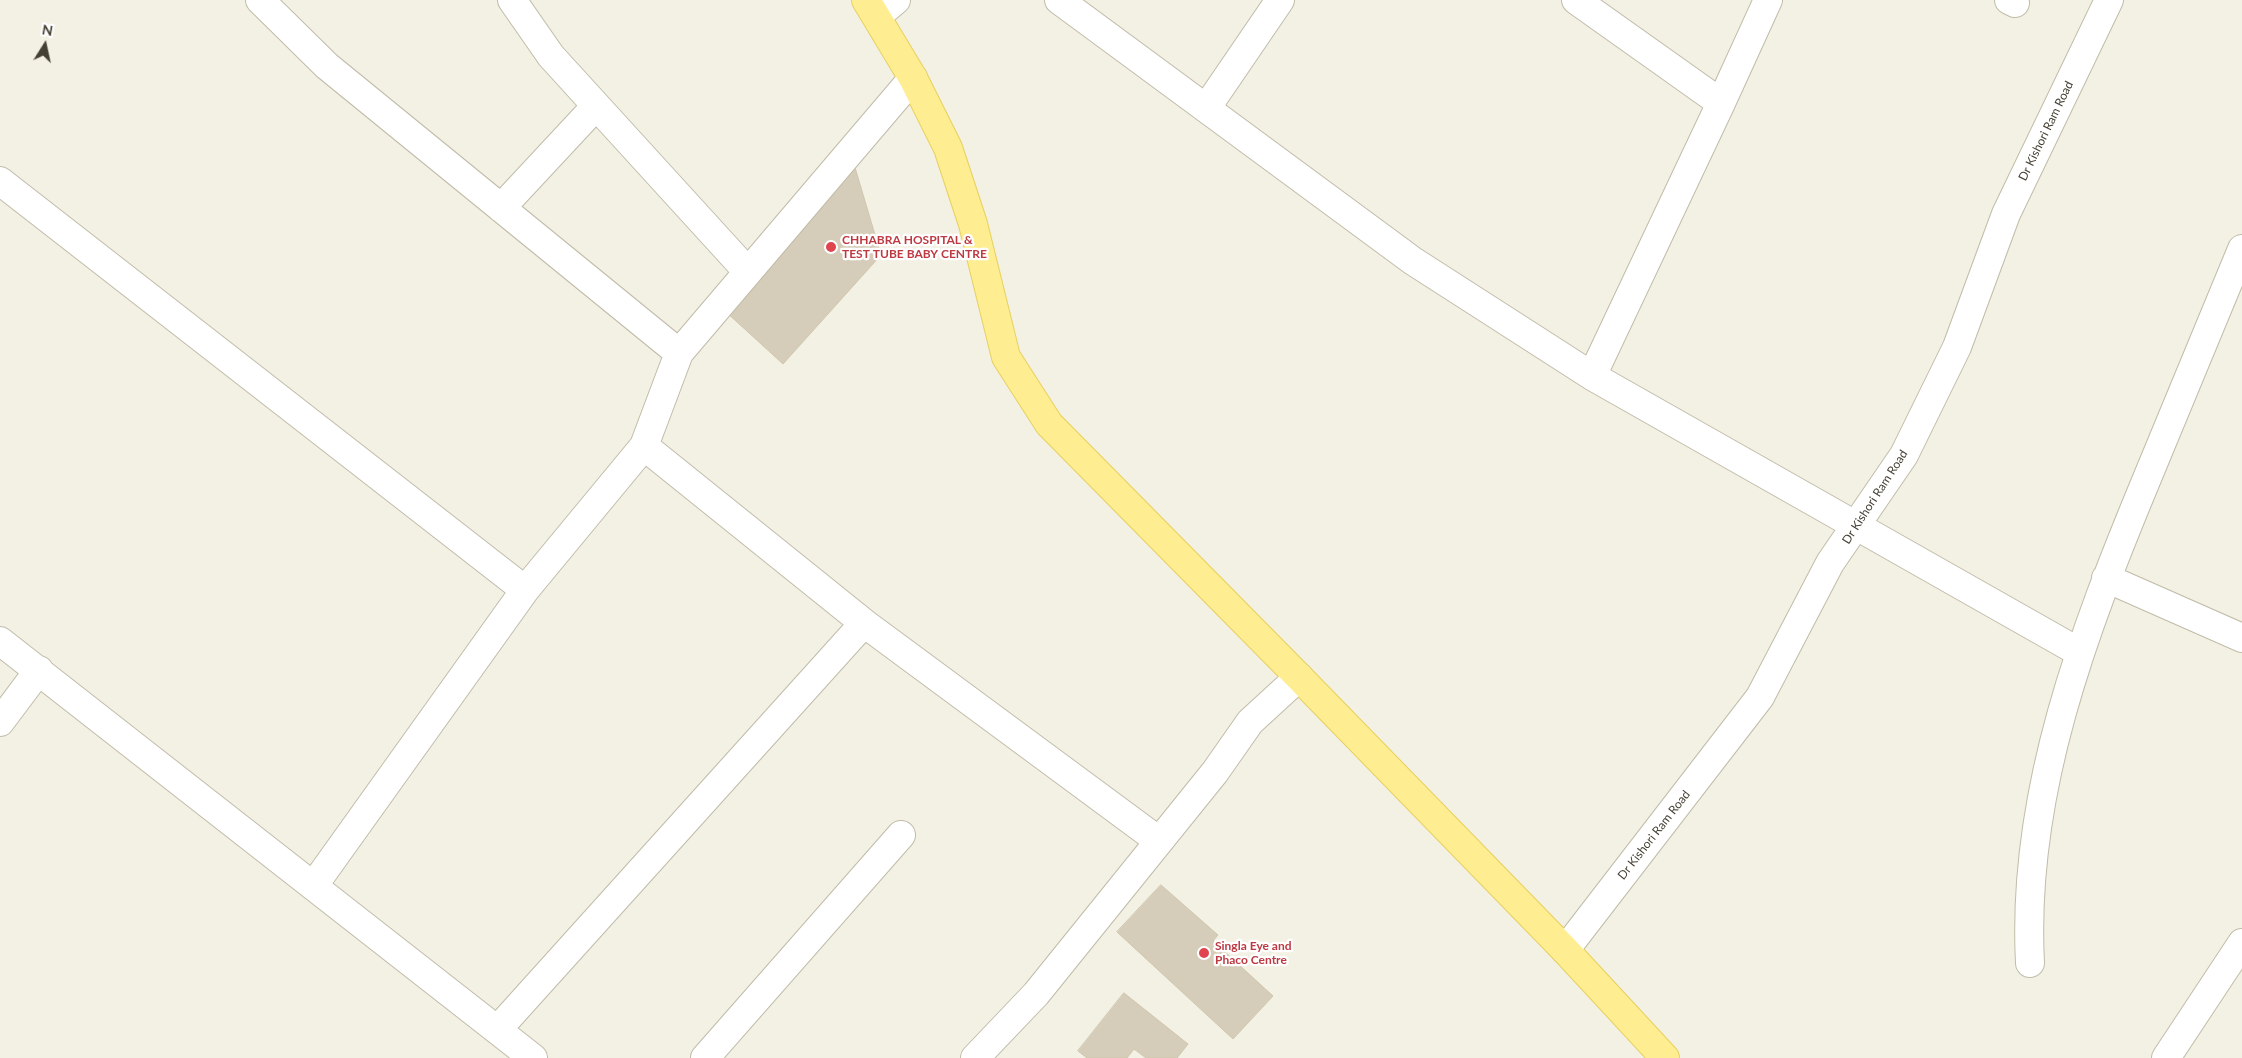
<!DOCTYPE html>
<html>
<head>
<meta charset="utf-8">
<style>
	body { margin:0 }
	#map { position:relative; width:2242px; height:1058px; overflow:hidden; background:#f3f0e4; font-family:Lato,sans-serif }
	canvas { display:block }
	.north { position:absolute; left:20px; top:20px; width:50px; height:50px; -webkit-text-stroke:4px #fff; paint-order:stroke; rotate:10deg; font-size:14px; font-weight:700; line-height:20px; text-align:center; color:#454034 }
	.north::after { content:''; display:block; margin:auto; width:18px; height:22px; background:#454034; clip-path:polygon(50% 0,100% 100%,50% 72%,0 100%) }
</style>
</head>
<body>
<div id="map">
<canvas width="2242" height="1058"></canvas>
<div class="north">N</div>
</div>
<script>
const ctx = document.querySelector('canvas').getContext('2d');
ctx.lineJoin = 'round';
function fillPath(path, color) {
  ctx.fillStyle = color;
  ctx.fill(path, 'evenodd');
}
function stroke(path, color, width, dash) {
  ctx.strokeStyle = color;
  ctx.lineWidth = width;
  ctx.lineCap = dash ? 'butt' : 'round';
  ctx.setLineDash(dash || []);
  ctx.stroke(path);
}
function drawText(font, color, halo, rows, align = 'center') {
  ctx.font = font + ' Lato,sans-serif';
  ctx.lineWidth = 4.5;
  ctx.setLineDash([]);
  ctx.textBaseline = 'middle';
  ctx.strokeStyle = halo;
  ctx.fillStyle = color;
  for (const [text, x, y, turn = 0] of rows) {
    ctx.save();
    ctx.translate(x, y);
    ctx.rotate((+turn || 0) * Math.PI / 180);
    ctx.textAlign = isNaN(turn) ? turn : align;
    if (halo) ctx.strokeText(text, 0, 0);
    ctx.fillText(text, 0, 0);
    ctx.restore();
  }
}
const building = new Path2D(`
	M851,154L881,255L783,364L714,301Z
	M1161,885L1218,935L1213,941L1273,996L1233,1039L1117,932Z
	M1124,993L1188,1044L1177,1058H1146L1134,1049L1127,1058H1087L1078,1051Z`);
const minor = new Path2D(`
	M260,0L327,66L679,353
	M512,0L551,56L748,272
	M1059,0L1413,261L1592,376L2079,652
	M1576,0L1721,103L1592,376
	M2009,0L2015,3
	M877,16L896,0
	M913,78L679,353L644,446L864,623L1159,841
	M1721,103L1768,0
	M1207,107L1280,0
	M0,181L525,590
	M501,208L596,106
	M2106,578L2242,638
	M0,641L533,1058
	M0,722L39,670
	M314,885L525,590L644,446
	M1565,950L1760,697L1830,563L1904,455L1957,347L2006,214L2109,0
	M2030,963C2021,793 2084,630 2148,476C2179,400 2211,325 2242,249
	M498,1029L864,623
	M705,1058L901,835
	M975,1058L1036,994L1215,772L1250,722L1299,677
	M2166,1058L2242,943`);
const major = new Path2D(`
	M866,0L913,78L948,148L973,224L1006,357L1049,424L1299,677L1565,950L1665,1058`);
const markers = [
	[831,247,6,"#e0444e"],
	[1204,953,6,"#e0444e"]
];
const streetNames = [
	["Dr Kishori Ram Road",2046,131,-64],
	["Dr Kishori Ram Road",1875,497,-57],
	["Dr Kishori Ram Road",1654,835,-52]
];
const healthNames = [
	["CHHABRA HOSPITAL &",842,240],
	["TEST TUBE BABY CENTRE",842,254],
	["Singla Eye and",1215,946],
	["Phaco Centre",1215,960]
];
fillPath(building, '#d5cdb9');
stroke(building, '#cfc6ac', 1);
stroke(minor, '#c1bca9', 30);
stroke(major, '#e7d05e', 30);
stroke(minor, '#fff', 28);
stroke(major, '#ffee91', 28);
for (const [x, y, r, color] of markers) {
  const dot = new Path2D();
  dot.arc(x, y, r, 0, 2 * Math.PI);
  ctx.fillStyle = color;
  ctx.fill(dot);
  stroke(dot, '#fff', 2);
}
drawText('12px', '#454034', '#fff', streetNames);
drawText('bold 12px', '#be3a42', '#fff', healthNames, 'left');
</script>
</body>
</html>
